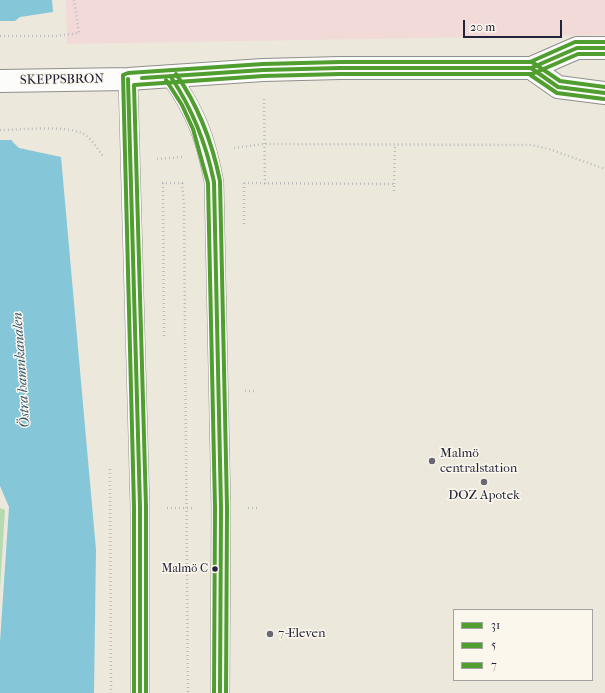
<!DOCTYPE html>
<html>
<head>
<meta charset="utf-8">
<style>
	body { margin:0 }
	#map { position:relative; width:605px; height:693px; overflow:hidden; background:#ece8dc; font-family:"IM FELL French Canon",serif }
	canvas { display:block }
	.legend { position:absolute; left:453px; top:609px; width:140px; height:72px; box-sizing:border-box; background:#fbf7ec; border:1px solid #a4a2a5; margin:0; padding:5px 7px; list-style:none; font-size:12px; color:#22223b }
	.legend li { display:flex; align-items:center; gap:8px; height:20px }
	.legend b { width:20px; border:1px solid #a4a2a5 }
	.scale { position:absolute; left:463px; top:20px; width:99px; height:18px; box-sizing:border-box; border:2px solid #22223b; border-top:0; padding-left:5px; font-size:12px; line-height:14px; white-space:nowrap; color:#22223b; -webkit-text-stroke:3px #fbf7ec; paint-order:stroke }
</style>
</head>
<body>
<div id="map">
<canvas width="605" height="693"></canvas>
<ul class="legend">
<li><b style="height:5px;background:#509e2f"></b>31</li>
<li><b style="height:5px;background:#509e2f"></b>5</li>
<li><b style="height:5px;background:#509e2f"></b>7</li>
</ul>
<div class="scale">20 m</div>
</div>
<script>
const ctx = document.querySelector('canvas').getContext('2d');
ctx.lineJoin = 'round';
function fillPath(path, color) {
  ctx.fillStyle = color;
  ctx.fill(path, 'evenodd');
}
function stroke(path, color, width, dash) {
  ctx.strokeStyle = color;
  ctx.lineWidth = width;
  ctx.lineCap = dash ? 'butt' : 'round';
  ctx.setLineDash(dash || []);
  ctx.stroke(path);
}
function drawText(font, color, halo, rows, align = 'center') {
  ctx.font = font + ' "IM FELL French Canon",serif';
  ctx.lineWidth = 3;
  ctx.setLineDash([]);
  ctx.textBaseline = 'middle';
  ctx.strokeStyle = halo;
  ctx.fillStyle = color;
  for (const [text, x, y, turn = 0] of rows) {
    ctx.save();
    ctx.translate(x, y);
    ctx.rotate((+turn || 0) * Math.PI / 180);
    ctx.textAlign = isNaN(turn) ? turn : align;
    if (halo) ctx.strokeText(text, 0, 0);
    ctx.fillText(text, 0, 0);
    ctx.restore();
  }
}
const built = new Path2D(`
	M66,0H605V35L67,44Z`);
const green = new Path2D(`
	M0,508L5,510L0,589Z`);
const water = new Path2D(`
	M0,0H52L53,12L20,17L15,21L12,141L19,148L61,157L96,550L94,693H0V642L9,507L0,486Z`);
const pier = new Path2D(`
	M0,21H17L14,140H0Z`);
const path = new Path2D(`
	M0,36H56L79,33L74,0
	M264,99L265,184
	M0,130C20,130 64,125 82,133C91,137 97,149 103,156
	M234,148L264,144L531,145L549,149L605,169
	M157,159L182,157
	M162,183H183
	M163,183L164,337
	M182,183L184,206L188,693
	M244,183L394,184V192
	M394,184L395,145
	M244,224V183
	M245,391H254
	M110,469L111,693
	M167,508H194
	M248,508H260`);
const service = new Path2D(`
	M171,77C196,112 206,139 214,182L221,508L220,693
	M128,79L140,507V693`);
const tertiary = new Path2D(`
	M531,68L558,87L605,93
	M0,81L128,79L263,70L340,68H531L577,48H605`);
const bus1 = new Path2D(`
	M507,68H531L558,87L605,93
	M171,77C193,110 206,143 214,182L221,508L220,693
	M142,78L263,70L340,68H531L577,48H605
	M128,79L140,507V693`);
const bus2 = new Path2D(`
	M507,74H529L557,93L604,99
	M166,80L182,105L193,129L208,183L215,508L214,693
	M146,693V507L134,85L263,76L340,74H532L578,54H605`);
const bus3 = new Path2D(`
	M507,62H532L560,81L605,87
	M176,74C199,107 212,141 220,181L227,508L226,693
	M134,693V507L123,75L128,73L263,64L340,62H530L575,42H605`);
const markers = [
	[432,461,4,"#696773"],
	[484,482,4,"#696773"],
	[215,569,3.5,"#22223b"],
	[270,634,4,"#696773"]
];
const busNames = [
	["Malmö C",208,569]
];
const streetNames = [
	["SKEPPSBRON",62,80,-1]
];
const poiNames = [
	["Malmö",440,454],
	["centralstation",440,469],
	["DOZ Apotek",484,496,"center"],
	["7-Eleven",278,634]
];
const waterNames = [
	["Östra hamnkanalen",22,370,-94]
];
fillPath(built, '#f2dad9');
fillPath(green, '#b6dbb0');
fillPath(water, '#85c6d8');
fillPath(pier, '#ece8dc');
stroke(service, '#918f8d', 20);
stroke(tertiary, '#918f8d', 24);
stroke(path, '#bdbdbd', 2.5, [1, 3]);
stroke(service, '#fcfcfa', 19);
stroke(tertiary, '#fcfcfa', 22);
stroke(bus1, '#509e2f', 4);
stroke(bus2, '#509e2f', 4);
stroke(bus3, '#509e2f', 4);
for (const [x, y, r, color] of markers) {
  const dot = new Path2D();
  dot.arc(x, y, r, 0, 2 * Math.PI);
  ctx.fillStyle = color;
  ctx.fill(dot);
  stroke(dot, '#fbf7ec', 1.5);
}
drawText('12px', '#22223b', '#fbf7ec', busNames, 'right');
drawText('13px', '#22223b', '#fbf7ec', streetNames);
drawText('13px', '#22223b', '#fbf7ec', poiNames, 'left');
drawText('italic 14px', '#355672', '#fbf7ec', waterNames);
</script>
</body>
</html>
